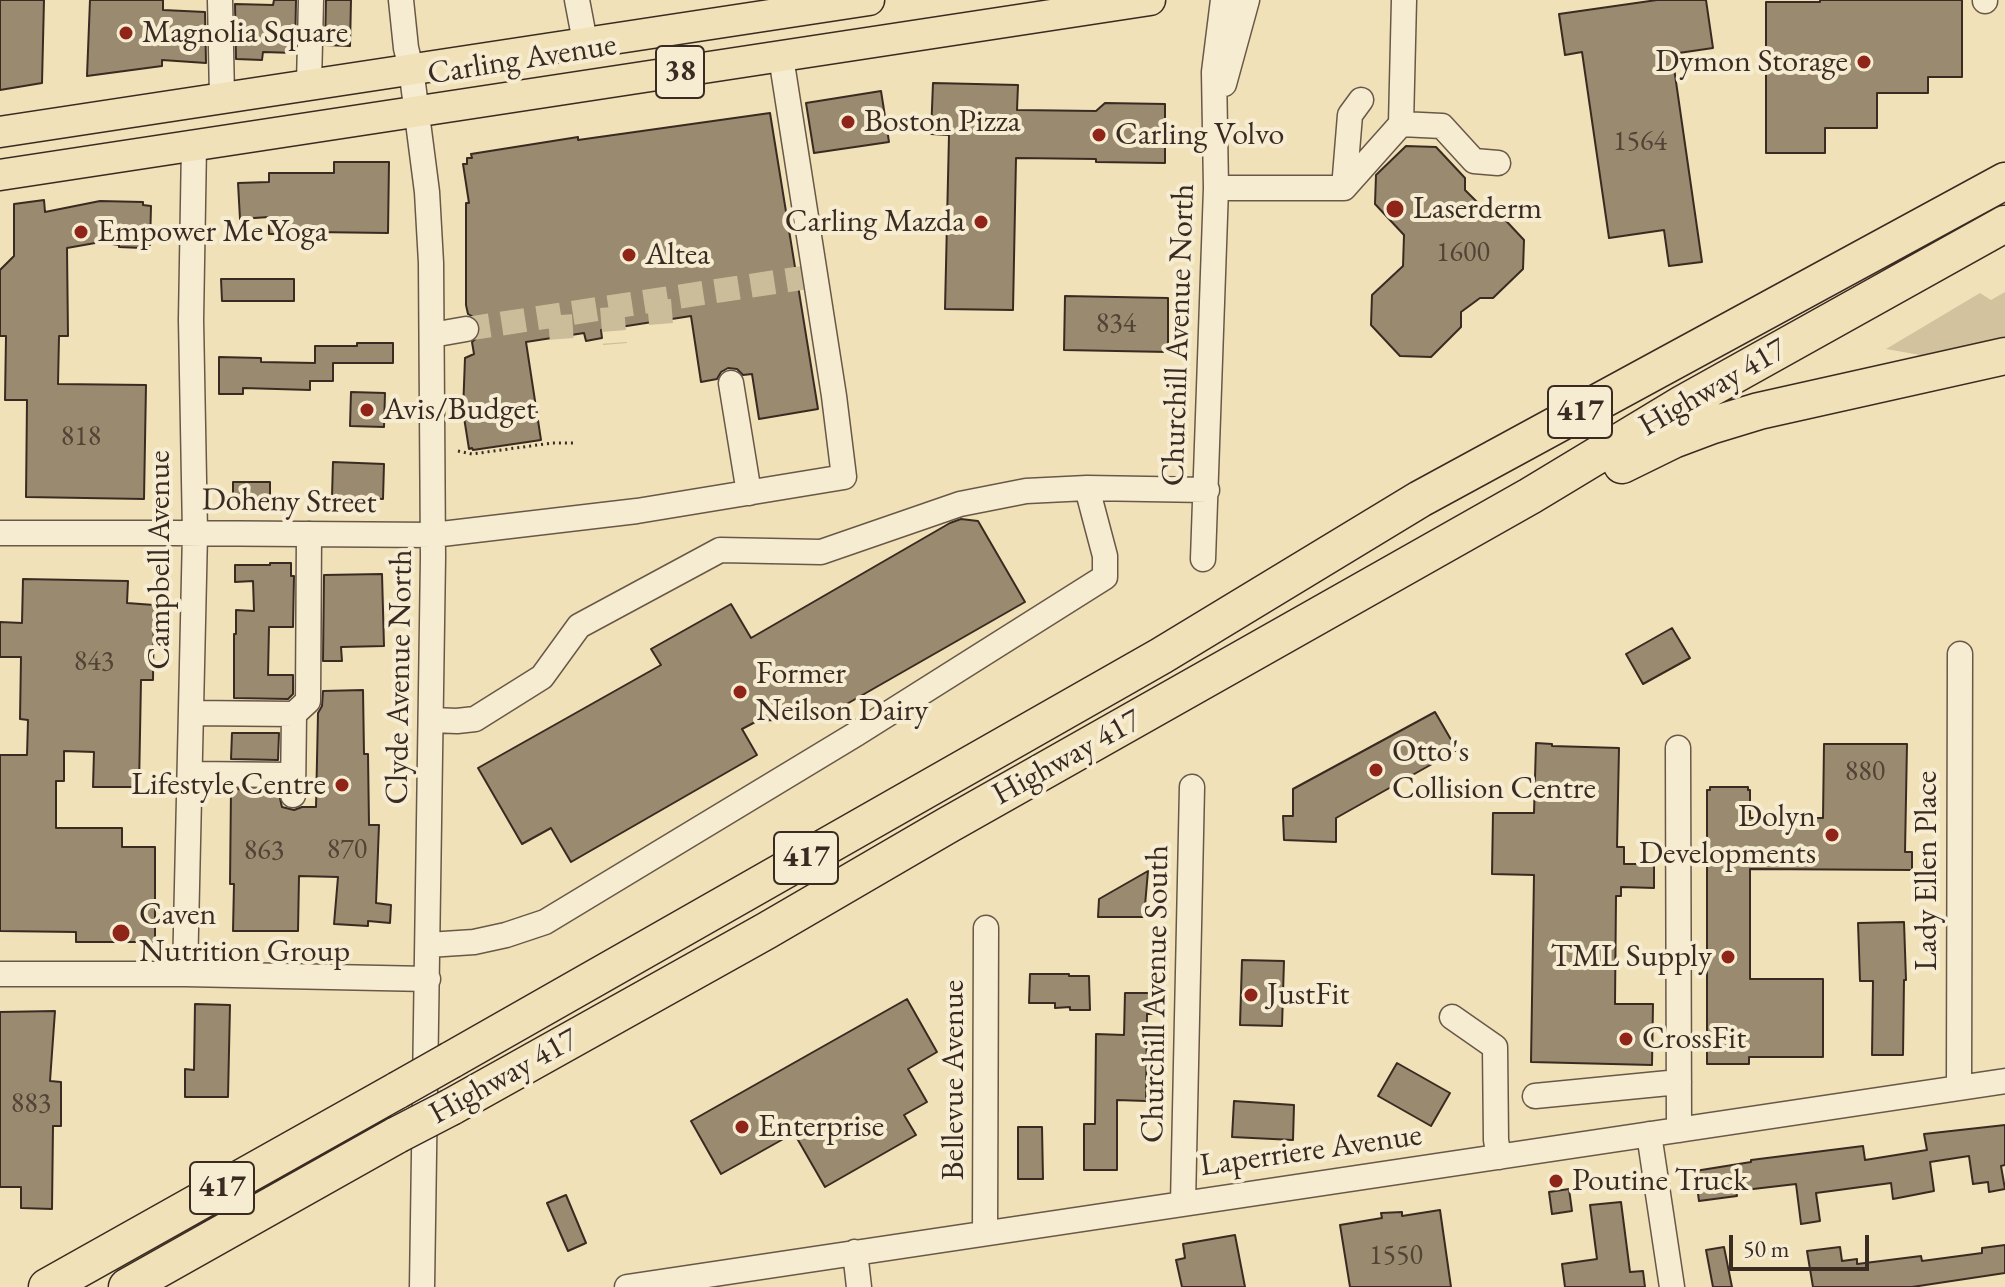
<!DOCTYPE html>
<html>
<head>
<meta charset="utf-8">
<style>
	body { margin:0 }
	#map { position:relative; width:2005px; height:1287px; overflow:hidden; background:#f1e1b8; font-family:"EB Garamond",serif }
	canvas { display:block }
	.scale { position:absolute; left:1729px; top:1235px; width:140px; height:36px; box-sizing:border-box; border:4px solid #3a2b22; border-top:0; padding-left:10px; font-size:24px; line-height:28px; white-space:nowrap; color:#3a2b22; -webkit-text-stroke:6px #f6ecd1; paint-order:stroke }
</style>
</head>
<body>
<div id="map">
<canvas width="2005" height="1287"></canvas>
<div class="scale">50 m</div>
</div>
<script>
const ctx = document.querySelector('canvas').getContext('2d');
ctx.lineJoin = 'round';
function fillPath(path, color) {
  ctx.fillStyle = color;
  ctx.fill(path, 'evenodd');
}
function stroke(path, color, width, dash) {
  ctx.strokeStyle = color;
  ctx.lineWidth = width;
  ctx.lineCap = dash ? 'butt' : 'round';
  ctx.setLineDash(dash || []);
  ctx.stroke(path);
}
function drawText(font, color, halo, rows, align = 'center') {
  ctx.font = font + ' "EB Garamond",serif';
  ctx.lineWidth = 8;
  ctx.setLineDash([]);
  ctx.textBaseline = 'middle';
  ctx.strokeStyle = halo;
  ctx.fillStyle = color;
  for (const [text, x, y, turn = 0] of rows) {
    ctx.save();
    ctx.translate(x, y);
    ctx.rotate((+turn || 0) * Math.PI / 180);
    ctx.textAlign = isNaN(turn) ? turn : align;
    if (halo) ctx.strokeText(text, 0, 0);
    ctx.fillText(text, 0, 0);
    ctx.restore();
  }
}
const green = new Path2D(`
	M2005,292V345L1926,356L1886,349L1980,293L1991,300Z`);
const building = new Path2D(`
	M0,0H44L42,83L0,90Z
	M90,0H163V10L205,12L206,63L162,60V66L87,76Z
	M274,0H296L295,53L263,52L262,60L236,59L235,4L273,5Z
	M326,0H351L350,46L325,45Z
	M1657,0H1706L1713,48L1672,54L1702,262L1669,266L1664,230L1609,238L1582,52L1565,55L1559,14Z
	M1820,0H1962V77H1928V93H1877V128H1825V153H1766V2H1820Z
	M933,83L1018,85L1017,110L1096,111L1105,103L1165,104V163L1096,162V159L1016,158L1013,310L945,309L949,135L931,134Z
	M881,91L889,142L814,153L806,103Z
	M770,113L818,409L759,419L752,374L743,375L737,369L728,368L721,372L717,379L701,382L691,316L601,330L602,338L586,341L584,333L526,342L541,440L473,450L472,448L469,449L463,411L465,358L474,354L472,342L480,335L481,327L477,319L468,314L466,305V203H469L463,164H467V158H472L471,154L578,137V140Z
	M1406,146L1436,147L1465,178V190L1483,208L1495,209L1524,240L1523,269L1493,298H1480L1461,312V327L1431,357L1400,356L1371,325L1372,295L1403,266L1404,235L1375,204L1376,175Z
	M334,162H389L388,233L313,232V234H269V217L240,219L238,183L269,182V173H334Z
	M44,200L45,212L100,201L143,202V205L151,206L150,245H142V248L119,247V245L112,244V240L67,248L68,336H59L58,384L146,385L144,499L26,497L27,400H5L6,336H0V270L14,256V204Z
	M221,279H294V301H222Z
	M1065,296L1168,298V352L1064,350Z
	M357,343H393V363H333V381H310V390L243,388V394H219V357L261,358V362L315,363V346H357Z
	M351,392L385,393L384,427L350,426Z
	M333,462L384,464L383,499L332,497Z
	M233,482H270V497H233Z
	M961,519L978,521L1025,602L817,721L759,720L742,729L757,755L571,862L551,828L522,844L478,768L661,665L651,649L731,604L751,638L950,523Z
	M270,563H291V576H294L293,627H269L268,675H293V694L288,699L234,698V634H236V610L254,611L253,581L235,582V565H270Z
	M382,574L384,646L341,647L342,661H323L324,575Z
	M23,579L128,581L127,603L154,605L153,680H141L139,787H93L94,752L64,751V781H56V828H122V847H155V942H76V932L0,931V755H27L28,720L20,719L21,657H0V622L22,623Z
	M1672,628L1690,658L1643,684L1626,654Z
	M363,690L364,754H368L369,825H379L376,903L391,905L390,923L368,921V926L334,924L338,877L299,876L298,931H233L234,884H230L231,789L278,790L282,807L294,810L302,807H316L318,713L322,706L323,691Z
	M1435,712L1457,750L1336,818V842L1284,840L1283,816H1293V789Z
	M232,733H279L278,760L231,759Z
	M1536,743L1552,744V746L1619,748L1617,847H1624V864H1654V888L1621,887V896H1616L1615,1004H1653L1652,1065L1531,1062L1534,875L1492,874L1493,813H1534Z
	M1824,744H1907L1905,852H1912V870L1750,869V979H1823V1057H1749V1064H1707V790H1710V787H1748V790H1750V818H1823Z
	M1148,871L1144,917H1098L1099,899Z
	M1904,922L1906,980H1904L1903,1055H1872L1873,981H1860L1858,923Z
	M1242,960L1284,961L1282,1026L1240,1025Z
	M1030,974H1069V976H1089L1090,1010H1070V1007L1055,1008V1003H1029Z
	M1125,993H1152V1014H1147L1146,1101L1117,1100V1170H1084V1124H1095L1096,1034L1124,1035Z
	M907,999L937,1052L908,1069L927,1102L904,1115L916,1135L825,1187L794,1133L721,1174L691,1121Z
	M195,1004L230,1005L228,1097H185V1069L194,1070Z
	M55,1011L50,1081L61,1082V1126H53L52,1209L21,1208V1187H0V1012Z
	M1397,1063L1450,1093L1431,1126L1378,1096Z
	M1234,1101L1294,1105L1293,1140L1232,1137Z
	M2005,1125V1165L2001,1166L2005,1189L1989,1192L1988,1182L1973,1184L1969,1156L1930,1162L1934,1191L1893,1199L1891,1183L1816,1193L1820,1221L1801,1224L1796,1184L1736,1191L1737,1196L1699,1201L1695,1171L1751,1162V1160L1863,1146L1865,1160L1927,1150L1924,1134Z
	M1018,1127H1042L1043,1179H1018Z
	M1569,1189L1572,1211L1552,1214L1549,1192Z
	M566,1195L586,1243L568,1251L547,1203Z
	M1621,1202L1630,1272L1643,1271L1645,1287H1565L1562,1264L1597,1259L1590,1205Z
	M1440,1210L1451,1287H1350L1340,1225L1382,1218L1381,1213L1402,1212V1216Z
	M1235,1235L1245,1287H1182L1176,1260L1185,1258L1183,1244Z
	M2005,1245V1273L1912,1287H1813L1807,1251L1840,1247L1842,1261L1857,1259V1264L1921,1256L1922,1261L1982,1253V1248Z
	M1724,1247L1732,1287H1713L1706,1250Z`);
const minorTunnel = new Path2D(`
	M659,300L662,335
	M612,307L615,344
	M560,315L562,344
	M466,329L815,276`);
const path = new Path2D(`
	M458,451L472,454L552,443H575`);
const minor = new Path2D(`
	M220,0L222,97
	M401,0L406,48L411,68L427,192L431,263L433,557L422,1287
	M577,0L585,42
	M1985,1V0
	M309,84L311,0
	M1224,84L1247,0
	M1401,124L1404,0
	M1216,188H1344L1401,124L1442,126L1474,161L1498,163
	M1344,188L1350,115L1361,100
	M432,335L466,329
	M731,383L749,493
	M1087,488L1207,490
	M0,533H173L433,535L637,511L844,477L834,396L781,57
	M1203,559L1216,188L1214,72L1223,0
	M191,713L294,714L293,795
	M294,714L308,701L309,534
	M1678,748L1679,1130
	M190,774L293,775
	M428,945L474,942L506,935L545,922L856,734L1105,577V556L1087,488L1026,491L960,504L821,552L720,550L579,626L542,677L475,719L457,721L431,720
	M0,974H185L428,979
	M185,974L195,533L191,320L194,145
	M1452,1017L1495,1047L1496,1140L1499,1157
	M1959,1088L1960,654
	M1535,1096L1679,1082
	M1649,1134L1672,1287
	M1183,1203L1192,787
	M985,1232L986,928
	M855,1252L859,1287
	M627,1287L2005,1081`);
const major = new Path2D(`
	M0,132L869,0
	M0,175L1150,0`);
const highway = new Path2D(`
	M1622,465L1673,440L1713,425L1759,411L2005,356
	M451,1060L1161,656L1420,499L2005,181
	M451,1107L766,931L948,825L1530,496L1684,403L2005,224
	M47,1287L398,1090
	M127,1287L397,1135`);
const highwayBridge = new Path2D(`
	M398,1090L451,1060
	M397,1135L451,1107`);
const markers = [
	[126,33,8,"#8f2418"],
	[1864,62,8,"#8f2418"],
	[848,122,8,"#8f2418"],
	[1099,135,8,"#8f2418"],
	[1395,209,10,"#8f2418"],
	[981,222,8,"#8f2418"],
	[81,232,8,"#8f2418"],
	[629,255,8,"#8f2418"],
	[367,410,8,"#8f2418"],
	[740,692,8,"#8f2418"],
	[1376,770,8,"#8f2418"],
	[342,785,8,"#8f2418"],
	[1832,835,8,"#8f2418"],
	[121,933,10,"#8f2418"],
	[1728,957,8,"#8f2418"],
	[1251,995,8,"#8f2418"],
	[1626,1039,8,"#8f2418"],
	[742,1127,8,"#8f2418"],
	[1556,1181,8,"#8f2418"]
];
const numberNames = [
	["1564",1640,142],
	["1600",1463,253],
	["834",1116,324],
	["818",81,437],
	["843",94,662],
	["880",1865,772],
	["870",347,850],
	["863",264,851],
	["883",31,1104],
	["1550",1396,1256]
];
const shields = [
	[680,72,48],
	[1580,412,64],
	[806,858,64],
	[222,1188,64]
];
const shieldNames = [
	["38",680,72],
	["417",1580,412],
	["417",806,858],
	["417",222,1188]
];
const poiNames = [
	["Magnolia Square",142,33],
	["Dymon Storage",1848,62,"right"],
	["Boston Pizza",864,122],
	["Carling Volvo",1115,135],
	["Laserderm",1413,209],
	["Carling Mazda",965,222,"right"],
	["Empower Me Yoga",97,232],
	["Altea",645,255],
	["Avis/Budget",383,410],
	["Former",756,674],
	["Neilson Dairy",756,711],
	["Otto's",1392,752],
	["Collision Centre",1392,789],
	["Lifestyle Centre",326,785,"right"],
	["Dolyn",1816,817,"right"],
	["Developments",1816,854,"right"],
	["Caven",139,915],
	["Nutrition Group",139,952],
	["TML Supply",1712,957,"right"],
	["JustFit",1267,995],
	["CrossFit",1642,1039],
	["Enterprise",758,1127],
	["Poutine Truck",1572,1181]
];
const streetNames = [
	["Carling Avenue",522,60,-9],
	["Churchill Avenue North",1179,335,-88],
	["Highway 417",1713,388,-30],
	["Doheny Street",289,502,1],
	["Campbell Avenue",160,560,-90],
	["Clyde Avenue North",400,677,-89],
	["Highway 417",1067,758,-29],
	["Lady Ellen Place",1927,871,-90],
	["Churchill Avenue South",1156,994,-89],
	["Highway 417",504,1077,-29],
	["Bellevue Avenue",954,1080,-90],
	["Laperriere Avenue",1311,1151,-8]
];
fillPath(green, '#d2c29e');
fillPath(building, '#998a70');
stroke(building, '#3a2b22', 2);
stroke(minorTunnel, '#ccbd9a', 24, [24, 12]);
stroke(minor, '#685848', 27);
stroke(major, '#3a2b22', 33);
stroke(highway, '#3a2b22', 39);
stroke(path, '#3a2b22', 3, [2, 4]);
stroke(minor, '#f6ecd1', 24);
stroke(major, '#f1e1b8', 30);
stroke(highway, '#f1e1b8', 36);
stroke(highwayBridge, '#3a2b22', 39, []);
stroke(highwayBridge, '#f1e1b8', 36);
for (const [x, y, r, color] of markers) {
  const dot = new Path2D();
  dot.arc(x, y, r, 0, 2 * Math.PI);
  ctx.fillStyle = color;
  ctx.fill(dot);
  stroke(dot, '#f6ecd1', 3);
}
drawText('28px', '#524336', null, numberNames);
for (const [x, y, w] of shields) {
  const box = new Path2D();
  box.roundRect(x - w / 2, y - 26, w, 52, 6);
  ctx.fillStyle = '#f6ecd1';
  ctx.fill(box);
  stroke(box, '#3a2b22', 2);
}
drawText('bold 30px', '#3a2b22', null, shieldNames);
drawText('32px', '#3a2b22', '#f6ecd1', poiNames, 'left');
drawText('32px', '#3a2b22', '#f6ecd1', streetNames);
</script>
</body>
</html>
